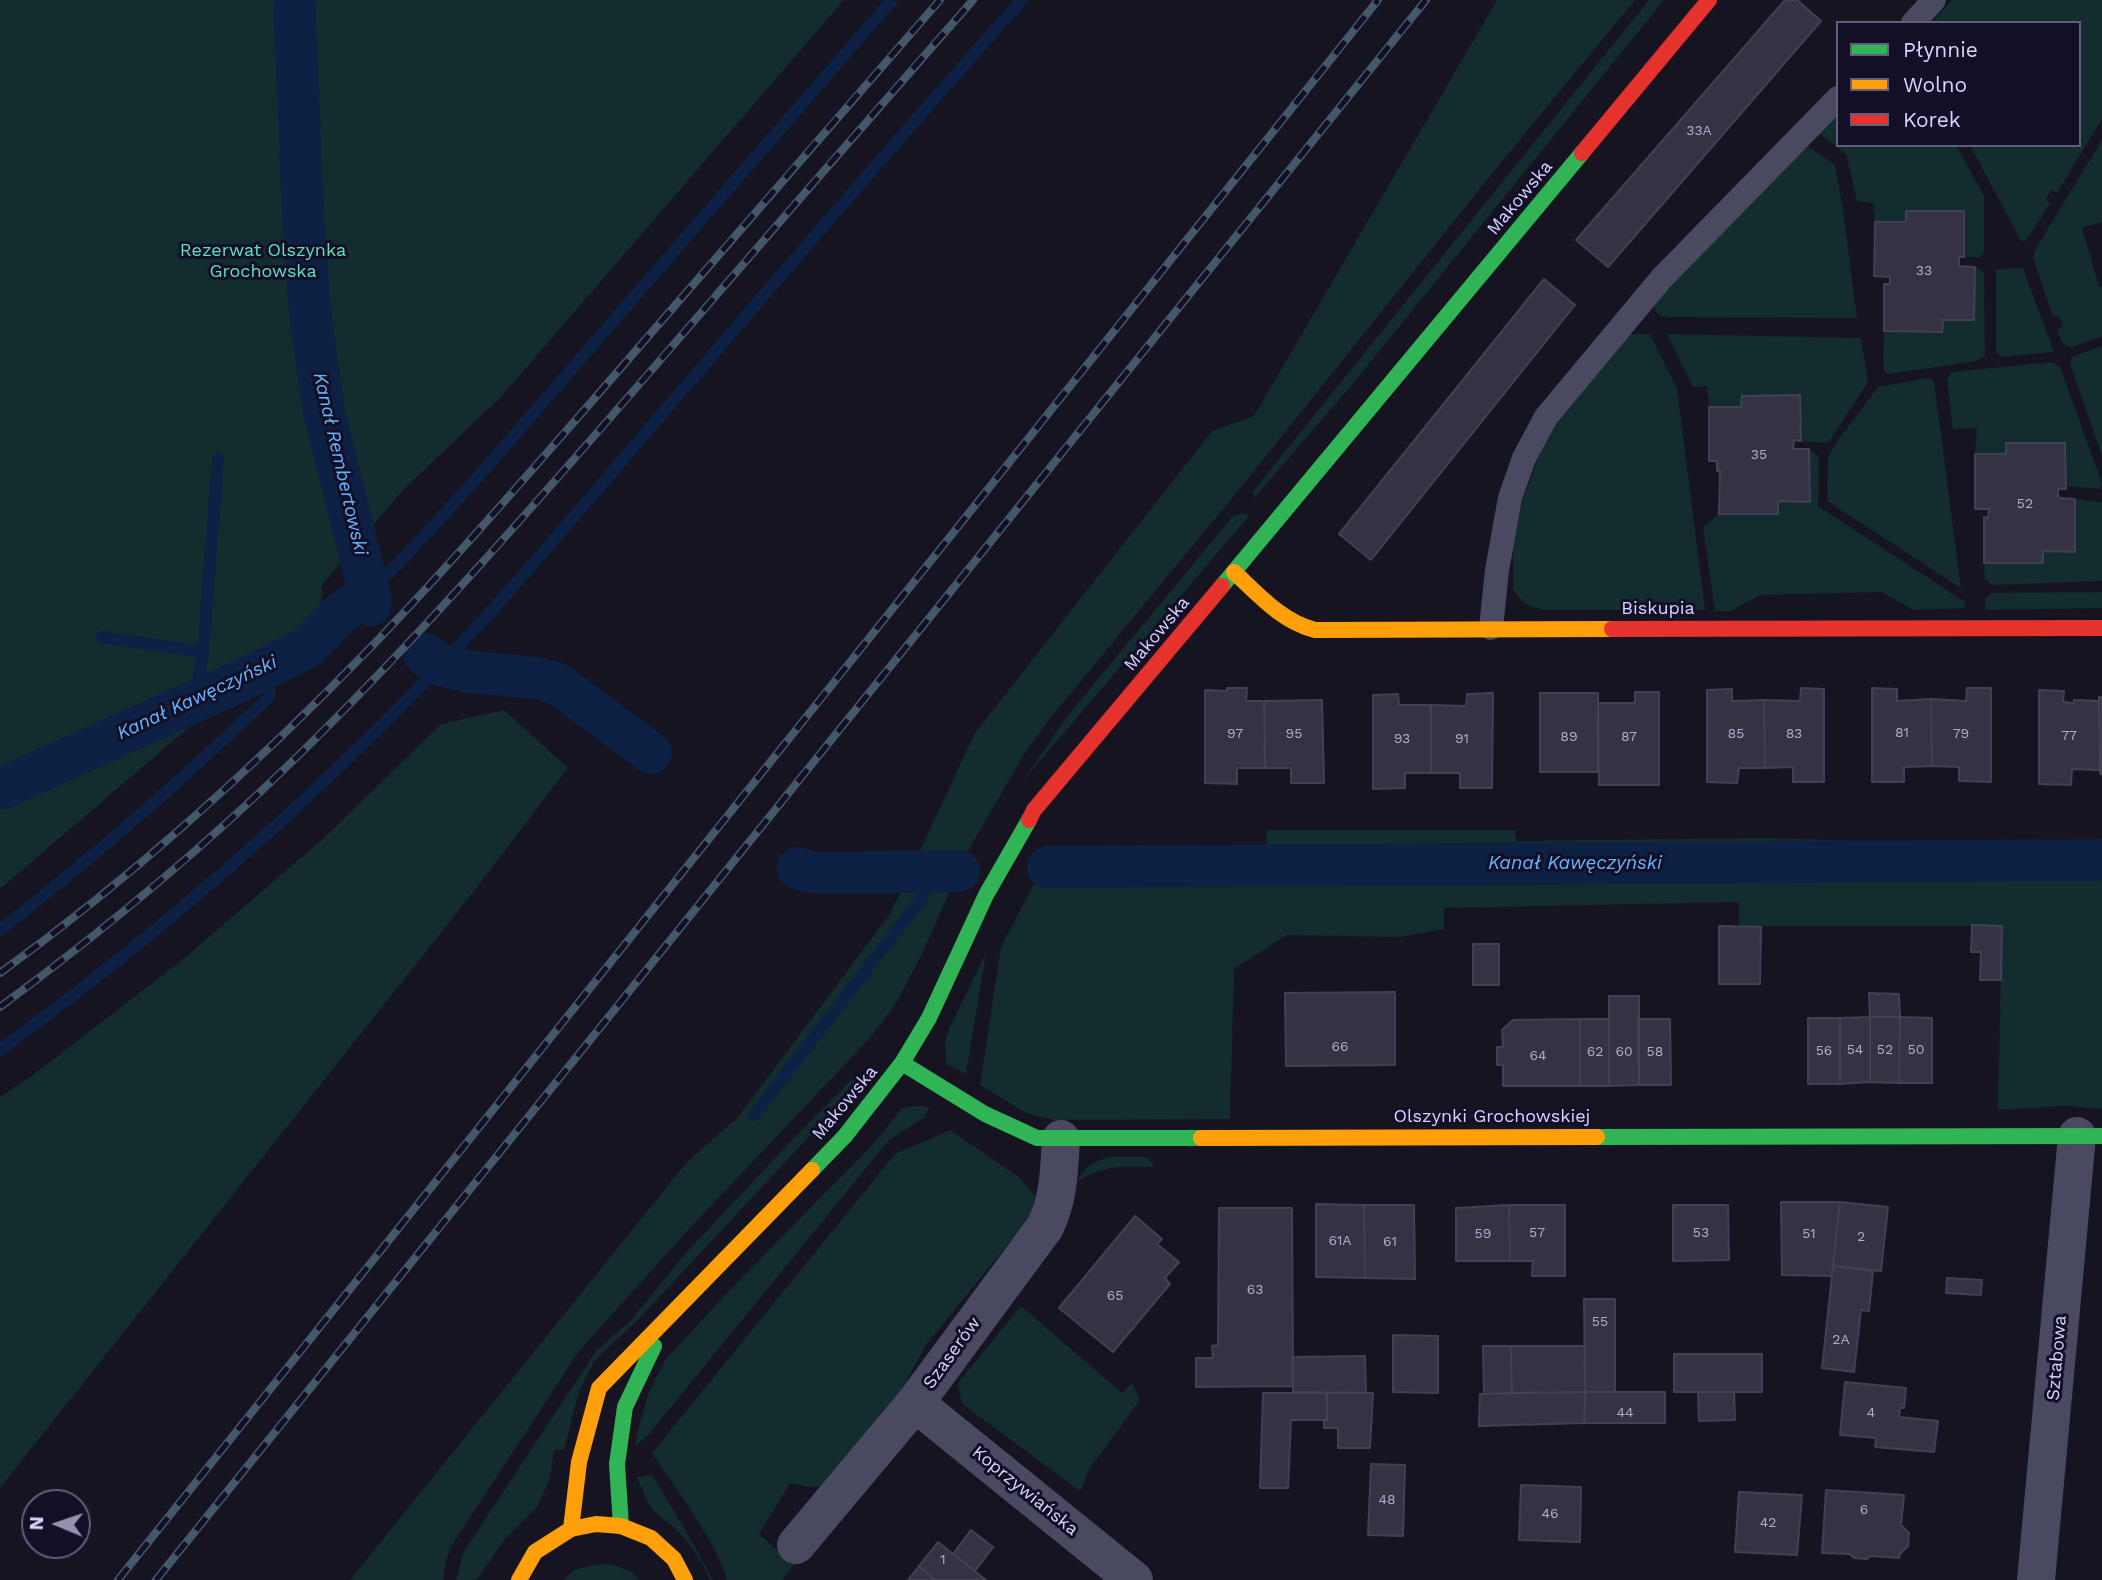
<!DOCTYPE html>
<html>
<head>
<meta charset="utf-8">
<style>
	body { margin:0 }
	#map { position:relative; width:2102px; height:1580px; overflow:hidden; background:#161421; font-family:"Work Sans",sans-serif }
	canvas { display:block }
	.legend { position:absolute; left:1836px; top:21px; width:245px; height:126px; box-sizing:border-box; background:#130f26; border:2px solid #625e7d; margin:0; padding:9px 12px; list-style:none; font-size:21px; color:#d9d4ff }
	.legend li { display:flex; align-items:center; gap:14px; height:35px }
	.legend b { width:35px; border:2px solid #625e7d }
	.north { position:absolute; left:21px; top:1489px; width:70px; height:70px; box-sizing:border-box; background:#130f26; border:2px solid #625e7d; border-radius:50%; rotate:272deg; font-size:19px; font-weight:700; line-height:28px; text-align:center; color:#d9d4ff }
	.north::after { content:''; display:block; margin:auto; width:24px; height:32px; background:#9591b1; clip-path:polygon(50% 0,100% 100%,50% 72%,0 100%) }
</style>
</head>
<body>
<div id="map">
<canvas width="2102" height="1580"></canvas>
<ul class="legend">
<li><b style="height:9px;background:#30b455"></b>Płynnie</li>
<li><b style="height:9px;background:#ff9f0a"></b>Wolno</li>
<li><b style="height:9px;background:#e5322d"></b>Korek</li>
</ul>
<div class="north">N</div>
</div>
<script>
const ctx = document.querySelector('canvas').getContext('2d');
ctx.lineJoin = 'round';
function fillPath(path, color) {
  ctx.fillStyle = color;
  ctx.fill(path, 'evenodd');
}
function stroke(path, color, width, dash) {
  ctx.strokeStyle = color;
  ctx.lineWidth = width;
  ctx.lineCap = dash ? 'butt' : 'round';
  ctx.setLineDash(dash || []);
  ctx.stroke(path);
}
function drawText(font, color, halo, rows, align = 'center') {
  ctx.font = font + ' "Work Sans",sans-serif';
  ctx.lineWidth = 6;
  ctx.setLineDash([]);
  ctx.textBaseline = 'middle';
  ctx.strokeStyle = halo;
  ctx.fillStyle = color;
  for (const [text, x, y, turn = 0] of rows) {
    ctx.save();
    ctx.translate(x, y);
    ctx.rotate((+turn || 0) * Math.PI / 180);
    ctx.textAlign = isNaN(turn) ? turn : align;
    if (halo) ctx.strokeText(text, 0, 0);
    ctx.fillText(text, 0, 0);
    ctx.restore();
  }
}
const green = new Path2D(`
	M0,0H844L500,398L403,490L321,586L323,594L308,647L230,685L206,714L194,723L0,889Z
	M1497,0H1635L1499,165L1238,491L1047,722L1023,756L969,849L919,960L893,1008L868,1040L690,1228L579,1351L452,1545L446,1560L443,1580H350L686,1163L738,1117L890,914L975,733L1212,431L1254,416Z
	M1649,0H1664L1351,386L1254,498V491L1270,470Z
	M1952,0H2102V119L2057,193L2051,190L2046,199L2050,204L2025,242L2020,239L1970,145H2079V23H1931Z
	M1838,110V145H1956L1984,196V252L1980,257H1964V211H1907L1906,222H1875L1873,203L1857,201L1846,154L1816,131Z
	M2102,140V222L2082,228L2099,287L2102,286V336L2072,347C2062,347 2060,338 2057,329L2063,327L2059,316L2053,317L2033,257L2036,248Z
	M1805,144L1835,165L1842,203L1857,318L1668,317L1658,315L1653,305Z
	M1975,267L1981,269L1984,272L1985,356L1977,361L1888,374L1883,369L1884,331L1943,320H1974Z
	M2023,268L2054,352L2001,357L1996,352V269Z
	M1634,334H1650L1677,388L1705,610H1543L1525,604L1513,590V544L1519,512L1540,452L1567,403L1618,338Z
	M1667,334L1861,338L1868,382L1828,443L1801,441L1800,395L1742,396L1741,407H1709L1707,386L1693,387Z
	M2102,346V456L2070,364L2072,357Z
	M2053,362L2060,367L2102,483L2100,489L2066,486L2065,443H2007L2006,454H1975L1977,428L1953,429L1947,380L1951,372Z
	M1928,378L1934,381L1961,588L1827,501L1828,457L1835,444L1878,387Z
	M1809,449L1819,457L1818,506L1965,602V608L1913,610L1882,592L1760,595L1731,611H1715L1703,527L1719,514H1777L1778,501H1810Z
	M2075,499L2102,502V581L1992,585L1985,579L1984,563L2043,562V551L2075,552Z
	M1243,513L1249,516L1022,782L1069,714L1233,516Z
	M2102,592V608L1985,610V599L1991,593Z
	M504,710L568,768L467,900L0,1488V1097L33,1075L181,961L325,837L441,724Z
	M1267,830H1515L1516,841L1767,838L1932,843L2102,841V1109L2066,1106L1998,1110L2002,926H1739V902L1444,908V929L1400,937L1287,935L1234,969L1230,1119L1054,1120L1026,1113L980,1085L1001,947L1036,880L1057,850L1266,849Z
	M986,953L966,1074L946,1064L945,1041L949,1029Z
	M853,1078H859L844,1099L637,1321L595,1360L578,1394L564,1450H554L550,1477L538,1506L505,1539L478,1578L474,1580H456L463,1553L596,1351L632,1319L685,1254L789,1143Z
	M917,1106L929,1107L925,1117L889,1140L649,1434L635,1447L638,1429L649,1392L665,1360L725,1295L874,1143L902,1108Z
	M950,1130L1019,1177L1035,1196L1030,1217L926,1345L902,1389L832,1484C816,1489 806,1487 790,1483L759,1534L794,1565L782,1580H727C716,1541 675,1488 652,1453L895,1154Z
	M1111,1157H1146L1153,1163V1167C1119,1167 1109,1164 1078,1181C1084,1165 1096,1161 1111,1157Z
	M1021,1306L1122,1393L1132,1383L1140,1400L1090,1468L1080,1491L962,1404L958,1383Z
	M652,1475L683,1526L713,1580H710C701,1559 689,1541 672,1526C666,1521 659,1517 654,1511C646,1502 642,1488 637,1477Z
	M610,1564L630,1571L640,1580H563C575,1566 592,1565 610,1564Z`);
const stream = new Path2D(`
	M369,592L401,561L477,478L892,0
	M102,637L203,652
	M195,701L203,652L218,459
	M0,930C94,857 183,779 269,697L270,675L310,659L336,636V617
	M0,1050C158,935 304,808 439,667C512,591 580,509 649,429C772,286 895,141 1022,0
	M754,1115L919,902L928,886L927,872`);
const canal = new Path2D(`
	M294,0L304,232L311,321L324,412L369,592
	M424,654L441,665L470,672L537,678L558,684L651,753
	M0,789L238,682L308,647L336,617L369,592L371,605
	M1048,867L2102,860
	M798,868L807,871L823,873L959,871`);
const building = new Path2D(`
	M1785,0H1797L1821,21L1608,267L1576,240Z
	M1906,211H1964V257H1959V266L1975,267L1974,320H1943L1942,332L1884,331V284H1890V277L1874,276L1875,222H1906Z
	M1544,279L1575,305L1371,560L1339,534Z
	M1800,395L1801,441L1794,440L1793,449H1809L1810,502L1778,501V514H1719L1720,471H1717V461H1709V407H1741L1742,396Z
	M2006,443H2065L2066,489H2058V494L2059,498L2075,499V552L2043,551V563H1984V517L1988,518L1989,509H1975V454H2006Z
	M1227,688H1247L1246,701H1264L1265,768H1237V784L1205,783V690L1227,691Z
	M1801,688L1824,689V782H1793V767L1765,768L1764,700L1800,701Z
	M1872,688L1897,689V701L1931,699L1932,766L1904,767V782H1872Z
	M1967,688H1991V782L1959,781V767L1932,766L1931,699L1966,701Z
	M1732,689V701L1764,700L1765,768H1739L1737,783L1707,782V690Z
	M2039,690L2064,691L2063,702L2074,703V700L2099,701L2100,770L2072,769L2071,785L2039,784Z
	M1635,692H1659V785H1599L1598,703H1635Z
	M1493,693L1492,788H1460V773H1431V705L1466,706L1467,694Z
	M1540,693H1598V772H1540Z
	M1398,694L1399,705H1431V773H1405V788L1373,789V695Z
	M2099,697H2102V774H2100Z
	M1322,700L1324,783H1291V768H1265L1264,701Z
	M1972,925L2002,926L2001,980H1980L1981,952H1971Z
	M1719,926L1761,927L1760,984H1719Z
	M1473,944H1499V985H1473Z
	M1395,992V1065L1286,1066L1285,993Z
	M1869,993L1899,994L1900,1017H1870Z
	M1609,996H1639V1085L1609,1086Z
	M1870,1017H1900L1899,1083L1870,1082Z
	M1870,1017V1082L1840,1084V1018Z
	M1900,1017L1932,1018V1083H1899Z
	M1808,1018H1840V1084H1808Z
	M1580,1019V1086H1503V1065H1497V1047H1503L1502,1030L1513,1020Z
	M1580,1019H1609V1086H1580Z
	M1638,1019H1670L1671,1085H1639Z
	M1781,1202H1840L1832,1276L1782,1275Z
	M1840,1202L1888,1207L1881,1271L1833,1266Z
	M1316,1204L1364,1205L1365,1278L1316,1277Z
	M1364,1205H1414L1415,1279L1365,1278Z
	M1509,1205H1565V1276H1532L1533,1261H1510Z
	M1509,1205L1510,1261H1456V1208Z
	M1673,1205H1728L1729,1260L1673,1261Z
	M1219,1208H1292L1293,1386L1196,1387V1358H1213L1212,1346L1218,1345Z
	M1135,1216L1162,1239L1157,1244L1179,1262L1165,1278L1170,1284L1113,1352L1059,1308Z
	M1833,1266L1873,1271L1869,1311L1861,1310L1854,1372L1822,1368Z
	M1947,1278L1982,1280L1981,1295L1946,1293Z
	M1584,1299H1615V1392H1585Z
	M1393,1335L1438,1336V1393L1393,1392Z
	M1483,1346H1511L1512,1393L1484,1394Z
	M1511,1346H1585V1392L1512,1393Z
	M1674,1354H1762V1392H1674Z
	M1365,1356L1366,1393L1293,1392L1292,1357Z
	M1845,1382L1906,1388L1904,1408H1900L1899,1417L1938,1421L1934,1452L1875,1447L1876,1438L1840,1435Z
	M1585,1392L1584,1423L1479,1426L1480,1394Z
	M1585,1392H1665V1423H1584Z
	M1698,1392H1734L1735,1420L1699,1421Z
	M1263,1393H1327V1420H1291L1288,1488H1260Z
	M1327,1393H1373L1370,1448H1338V1428H1324V1420H1327Z
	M1371,1464L1405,1465L1403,1536L1368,1535Z
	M1521,1485L1581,1487L1580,1542L1519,1540Z
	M1826,1490L1904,1495L1901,1525L1909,1533L1908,1546L1900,1554L1899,1558L1870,1556L1867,1559L1854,1558L1849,1554L1822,1553Z
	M1739,1492L1802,1495L1797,1555L1735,1552Z
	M971,1530L993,1547L975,1571L953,1554Z
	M938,1542L953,1554L986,1580H935L919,1566Z
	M919,1566L935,1580H908Z`);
const lane = new Path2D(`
	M1913,23L1934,0
	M1491,628L1497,570L1510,498L1524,458L1546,417L1661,279L1838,98`);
const street = new Path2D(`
	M915,1403L1134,1580
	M796,1545L915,1403L1045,1227C1059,1198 1059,1171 1061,1139
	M2036,1580L2077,1136`);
const fast = new Path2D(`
	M1222,586L1582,153
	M902,1063L985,1114L1037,1138H1201
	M1597,1137L2102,1136
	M812,1170L845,1136L902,1063L929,1018L986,895L1029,820
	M621,1526L617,1464L625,1407L654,1346`);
const slow = new Path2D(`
	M1234,572C1259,595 1281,621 1315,630L1612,629
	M1201,1138L1597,1137
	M571,1529L579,1462L599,1388L812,1170
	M519,1580L535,1552L571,1529L596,1524L621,1526L651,1538L674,1559L685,1580`);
const jam = new Path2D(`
	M1582,153L1709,0
	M1612,629L2102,628
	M1029,820L1034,810L1222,586`);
const rail = new Path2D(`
	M0,973C134,876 258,764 373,645C447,568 517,487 587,407C705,271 822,135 940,0
	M0,1007C106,929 208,844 302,752C424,632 537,502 649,373C757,248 864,124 973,0
	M118,1580L1378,0
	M156,1580L1426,0`);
const numberNames = [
	["33A",1699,131],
	["33",1924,271],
	["35",1759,455],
	["52",2025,504],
	["81",1902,733],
	["97",1235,734],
	["95",1294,734],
	["85",1736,734],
	["83",1794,734],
	["79",1961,734],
	["77",2069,736],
	["89",1569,737],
	["87",1629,737],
	["93",1402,739],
	["91",1462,739],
	["66",1340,1047],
	["54",1855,1050],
	["52",1885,1050],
	["50",1916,1050],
	["56",1824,1051],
	["62",1595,1052],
	["60",1624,1052],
	["58",1655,1052],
	["64",1538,1056],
	["57",1537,1233],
	["53",1701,1233],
	["59",1483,1234],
	["51",1809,1234],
	["2",1861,1237],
	["61A",1340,1241],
	["61",1390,1242],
	["63",1255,1290],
	["65",1115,1296],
	["55",1600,1322],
	["2A",1841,1340],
	["44",1625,1413],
	["4",1871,1413],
	["48",1387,1500],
	["6",1864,1510],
	["46",1550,1514],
	["42",1768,1523],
	["1",943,1560]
];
const streetNames = [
	["Makowska",1520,198,-50],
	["Biskupia",1658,609],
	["Makowska",1157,634,-50],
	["Makowska",845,1103,-50],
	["Olszynki Grochowskiej",1492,1117],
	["Szaserów",952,1353,-54],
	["Sztabowa",2057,1358,-85],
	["Koprzywiańska",1025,1491,39]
];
const parkNames = [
	["Rezerwat Olszynka",263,251],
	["Grochowska",263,272]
];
const waterNames = [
	["Kanał Rembertowski",340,464,77],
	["Kanał Kawęczyński",197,698,-25],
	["Kanał Kawęczyński",1575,863]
];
fillPath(green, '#132c2d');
stroke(stream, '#0d2144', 12);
stroke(canal, '#0d2144', 42);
fillPath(building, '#343243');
stroke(building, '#433f54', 2);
stroke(lane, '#4a4962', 24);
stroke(street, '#4a4962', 38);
stroke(fast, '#30b455', 16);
stroke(slow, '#ff9f0a', 16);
stroke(jam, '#e5322d', 16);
stroke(rail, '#43596b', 8);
stroke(rail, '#130f26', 5, [16]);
drawText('14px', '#b0acd0', null, numberNames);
drawText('18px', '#d9d4ff', '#130f26', streetNames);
drawText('18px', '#5fe0c0', '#130f26', parkNames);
drawText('italic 19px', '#62b6ff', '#130f26', waterNames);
</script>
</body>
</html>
